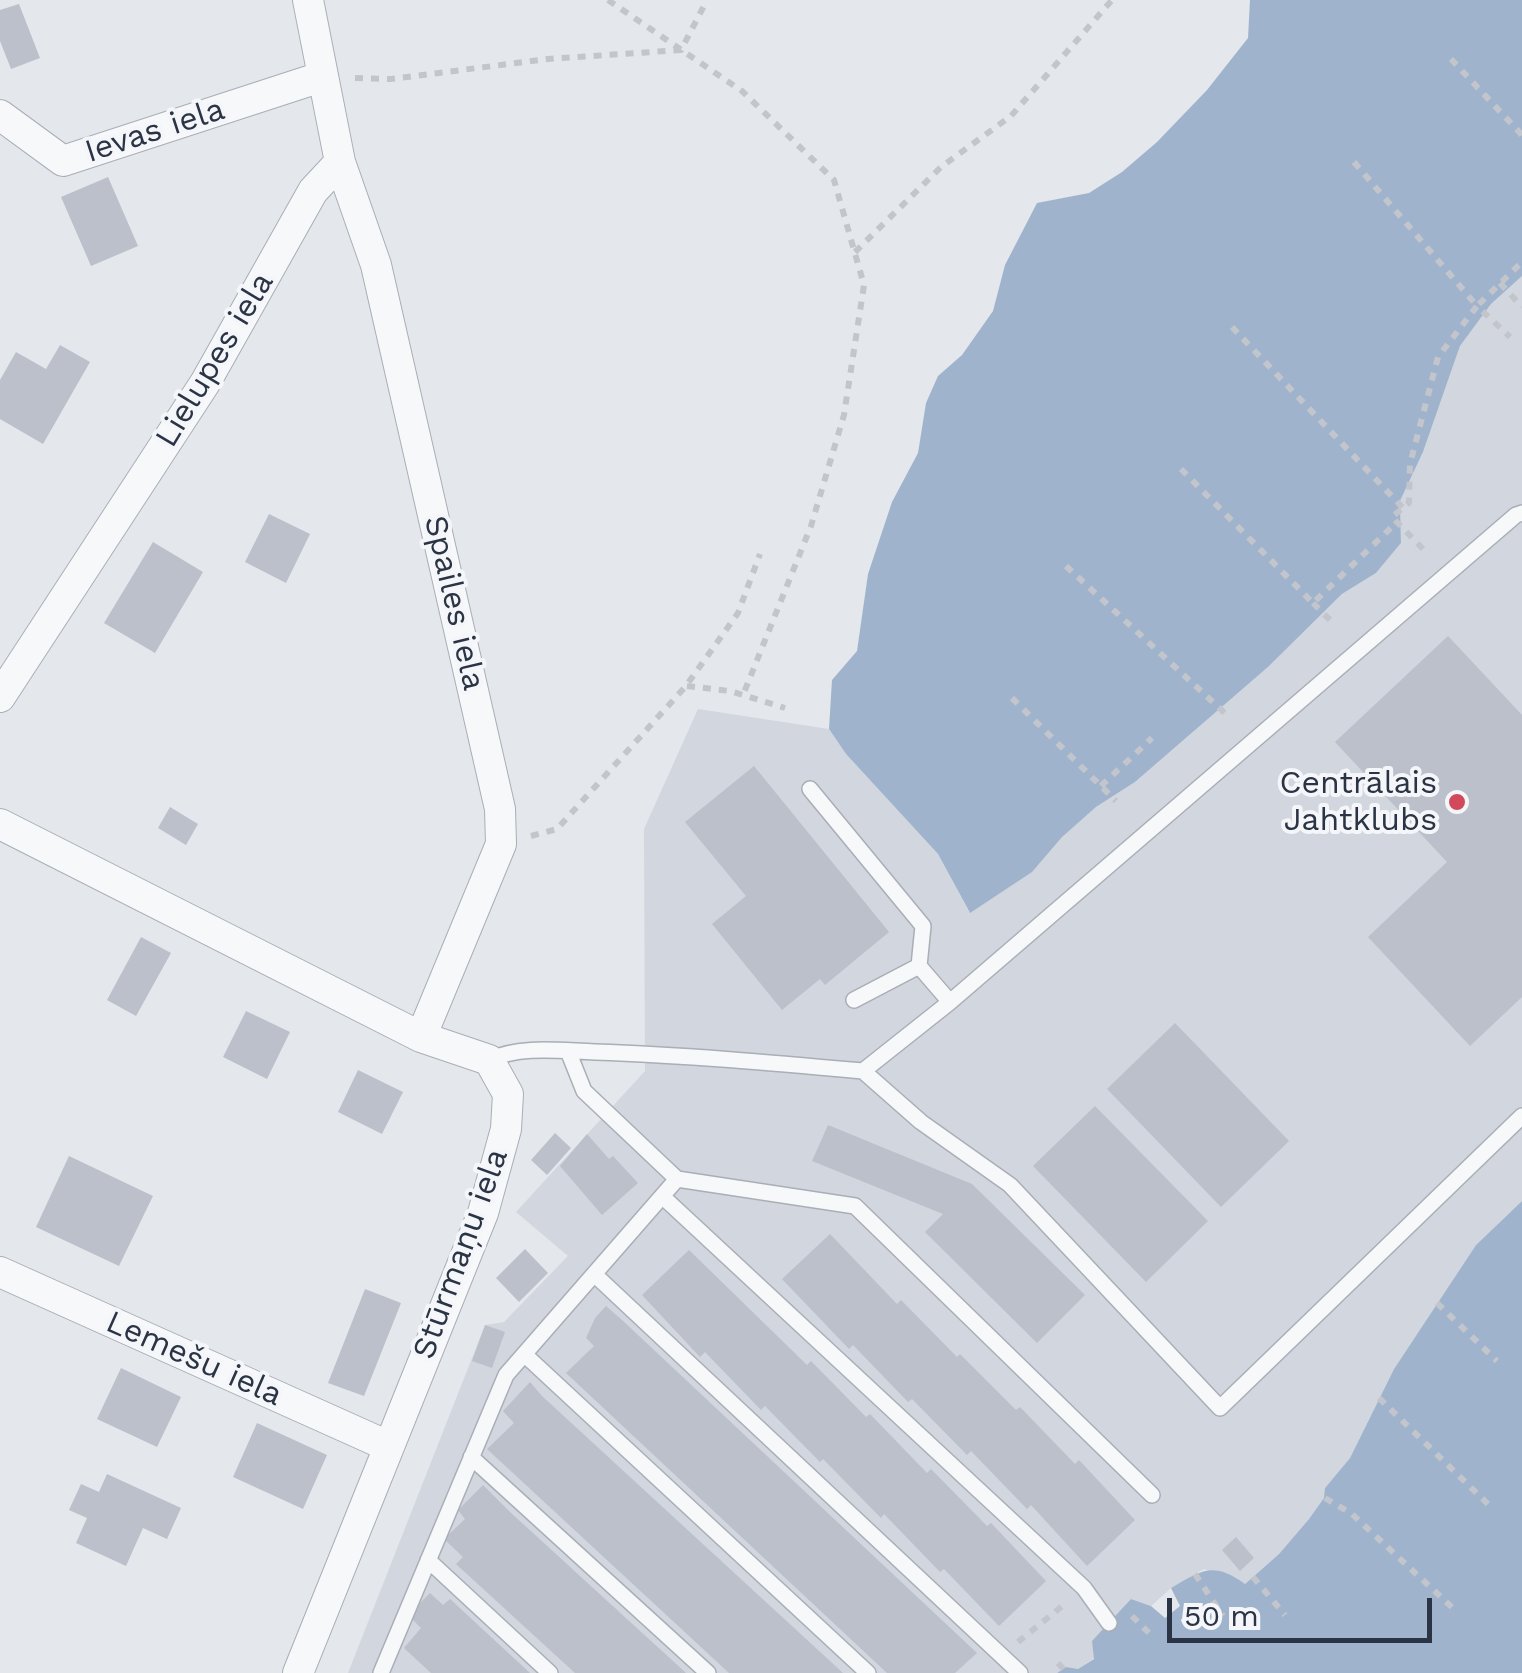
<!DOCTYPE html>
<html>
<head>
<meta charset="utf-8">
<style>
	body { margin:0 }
	#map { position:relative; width:1522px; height:1673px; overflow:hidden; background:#e4e7ec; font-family:"Work Sans",sans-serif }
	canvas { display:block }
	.scale { position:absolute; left:1167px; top:1598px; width:265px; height:45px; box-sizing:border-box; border:5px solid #2b3445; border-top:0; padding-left:12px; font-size:30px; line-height:35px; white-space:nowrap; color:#2b3445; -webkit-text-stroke:8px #f4f6f9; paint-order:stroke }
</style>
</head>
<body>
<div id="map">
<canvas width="1522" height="1673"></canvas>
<div class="scale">50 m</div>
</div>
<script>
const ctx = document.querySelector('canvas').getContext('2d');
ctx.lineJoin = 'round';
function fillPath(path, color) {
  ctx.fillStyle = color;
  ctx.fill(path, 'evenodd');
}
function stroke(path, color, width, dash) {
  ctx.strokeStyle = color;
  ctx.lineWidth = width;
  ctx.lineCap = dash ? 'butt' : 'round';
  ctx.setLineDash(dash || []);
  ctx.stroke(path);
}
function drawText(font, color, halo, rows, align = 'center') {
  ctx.font = font + ' "Work Sans",sans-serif';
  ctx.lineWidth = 8;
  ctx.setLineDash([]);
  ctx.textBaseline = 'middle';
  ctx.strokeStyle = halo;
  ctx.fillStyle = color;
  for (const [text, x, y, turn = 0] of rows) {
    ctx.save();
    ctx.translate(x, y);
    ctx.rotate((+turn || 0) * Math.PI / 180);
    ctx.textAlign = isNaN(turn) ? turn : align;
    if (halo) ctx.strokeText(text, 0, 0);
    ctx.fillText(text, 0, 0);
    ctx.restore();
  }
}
const built = new Path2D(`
	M1522,276V1201L1476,1245L1394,1369L1350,1458L1325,1488V1498L1309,1519L1279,1554L1245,1584L1204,1569L1171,1588L1151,1606L1131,1599L1094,1658L1077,1670L1066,1667L1057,1673H348L485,1325L504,1322L568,1256L516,1212L645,1071L644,829L698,709L829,729L846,754L938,854L969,912L1096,807L1135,782L1268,667L1342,594L1376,573L1401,543L1400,501L1423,452L1460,346L1491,304Z`);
const water = new Path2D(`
	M1250,0H1522V276L1491,304L1460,346L1423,452L1400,501L1401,543L1376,573L1342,594L1268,667L1135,782L1096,807L1062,837L1032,872L970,913L938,854L846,754L829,729L832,680L857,651L868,574L892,502L918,453L926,403L938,376L962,355L993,311L1005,265L1037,203L1089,193L1122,172L1157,142L1207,90L1248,38Z
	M1522,1201V1673H1057L1066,1667L1078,1669L1094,1659L1092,1641L1131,1599L1151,1606L1165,1618L1180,1606L1171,1588C1202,1570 1213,1561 1245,1584L1279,1554L1309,1519L1324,1498L1325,1488L1350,1458L1394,1369L1476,1245Z`);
const building = new Path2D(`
	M19,4L40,58L11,69L0,41V10Z
	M108,177L138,246L91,266L61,197Z
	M60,345L90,362L43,444L0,419V380L16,352L46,369Z
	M269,514L310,534L286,583L245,562Z
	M153,542L203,572L155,653L104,623Z
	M1448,636L1522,715V997L1470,1046L1368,937L1447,862L1335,742Z
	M754,766L889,932L825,985L820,979L782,1010L712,924L746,896L685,822Z
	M170,807L198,824L186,845L158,828Z
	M141,937L171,953L136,1016L107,1000Z
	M246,1011L290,1032L267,1079L223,1057Z
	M1175,1023L1289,1141L1221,1207L1107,1089Z
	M358,1070L403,1092L382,1134L338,1112Z
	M1095,1106L1208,1221L1146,1282L1033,1166Z
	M828,1125L972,1184L1085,1295L1037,1343L925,1232L943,1214L812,1161Z
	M555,1133L571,1148L547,1175L531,1160Z
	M587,1134L609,1159L613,1156L638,1183L602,1215L560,1166Z
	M69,1156L153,1196L119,1266L36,1227Z
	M830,1234L897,1304L901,1300L957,1357L960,1354L1016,1410L1020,1407L1075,1464L1079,1460L1135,1520L1087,1566L1031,1505L1027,1509L971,1451L967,1455L912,1399L908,1402L853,1345L849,1349L782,1279Z
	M525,1249L548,1273L519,1302L496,1278Z
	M689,1250L807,1365L811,1361L866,1417L870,1414L927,1473L931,1469L987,1526L991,1523L1046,1581L999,1626L944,1569L940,1572L884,1514L881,1518L823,1459L820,1462L765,1406L761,1410L705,1352L700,1357L642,1295Z
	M365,1289L401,1303L364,1396L328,1383Z
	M606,1306L622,1320L977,1653L955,1673H887L566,1373L594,1346L586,1338L595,1318Z
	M485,1325L505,1332L492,1368L472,1361Z
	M121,1368L181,1397L157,1447L97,1419Z
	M530,1382L542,1396L843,1673H729L487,1449L514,1423L503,1411Z
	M257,1423L327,1455L303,1509L233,1477Z
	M107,1474L181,1508L167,1539L143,1528L126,1566L76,1543L87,1518L69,1510L81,1484L99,1492Z
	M483,1485L510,1512L686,1673H575L456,1564L463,1557L444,1539L465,1519L458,1510Z
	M1236,1537L1254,1558L1240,1571L1222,1550Z
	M430,1593L443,1605L450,1599L530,1673H431L404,1648L421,1628L408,1615Z`);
const path = new Path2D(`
	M608,0L742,91L834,180L864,285L844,415L811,526L743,695
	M1451,59L1522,135
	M355,78L391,79L548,59L681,50L707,0
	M1354,162L1477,306L1522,262
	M855,252L941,167L1011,116L1112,0
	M1500,283L1522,307
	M1232,327L1403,508
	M1181,469L1313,603L1397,522
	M1423,549L1392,517L1409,503L1410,464L1438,357L1477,306L1510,337
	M1066,566L1228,716
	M1313,603L1331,621
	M687,686L730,691L785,708
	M1012,698L1116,801
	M1101,786L1152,738
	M531,836L557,829L686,686L738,613L760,554
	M1437,1303L1497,1361
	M1379,1398L1492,1508
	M1325,1498L1352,1514L1456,1611
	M1195,1574L1223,1616
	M1253,1577L1285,1615
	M1132,1616L1149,1633
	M1018,1642L1066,1603
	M1058,1663L1067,1673`);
const lane = new Path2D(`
	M810,789L923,926L919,966L950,1002
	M854,1000L919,966
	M489,1060C520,1045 561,1051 595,1052C685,1055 774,1063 863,1071L950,1002L1516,515L1522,513
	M863,1071L921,1122L1010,1185L1220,1408L1522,1116
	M677,1179L855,1206L1152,1495
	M662,1196L1084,1588L1109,1623
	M594,1274L1020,1673
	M524,1354L868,1673
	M471,1457L708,1673
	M428,1560L550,1673
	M381,1673L506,1375L677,1179L584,1091L568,1051`);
const street = new Path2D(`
	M0,115L63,161L321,77
	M340,162L376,265L500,809L501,844L421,1037
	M0,697L205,383L313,191L340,162L308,0
	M0,824L421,1037L489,1060L508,1094L506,1129L483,1213L298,1673
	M0,1272L388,1446`);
const markers = [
	[1457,802,10,"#d1495b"]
];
const streetNames = [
	["Ievas iela",155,131,-18],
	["Lielupes iela",215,360,-59],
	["Spailes iela",454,603,77],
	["Stūrmaņu iela",461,1254,-70],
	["Lemešu iela",194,1359,24]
];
const poiNames = [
	["Centrālais",1437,784],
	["Jahtklubs",1437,821]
];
fillPath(built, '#d2d6de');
fillPath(water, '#9fb4cc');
fillPath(building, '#bbc0ca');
stroke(lane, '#a9aeb7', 18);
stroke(street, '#a9aeb7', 32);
stroke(path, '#c2c5cb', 6, [8, 8]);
stroke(lane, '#f7f8fa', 15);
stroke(street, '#f7f8fa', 30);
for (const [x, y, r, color] of markers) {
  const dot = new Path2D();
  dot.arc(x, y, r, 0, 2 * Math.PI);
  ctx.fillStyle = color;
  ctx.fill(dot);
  stroke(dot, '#f4f6f9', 4);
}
drawText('32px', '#2b3445', '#f4f6f9', streetNames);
drawText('32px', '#2b3445', '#f4f6f9', poiNames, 'right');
</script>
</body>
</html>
